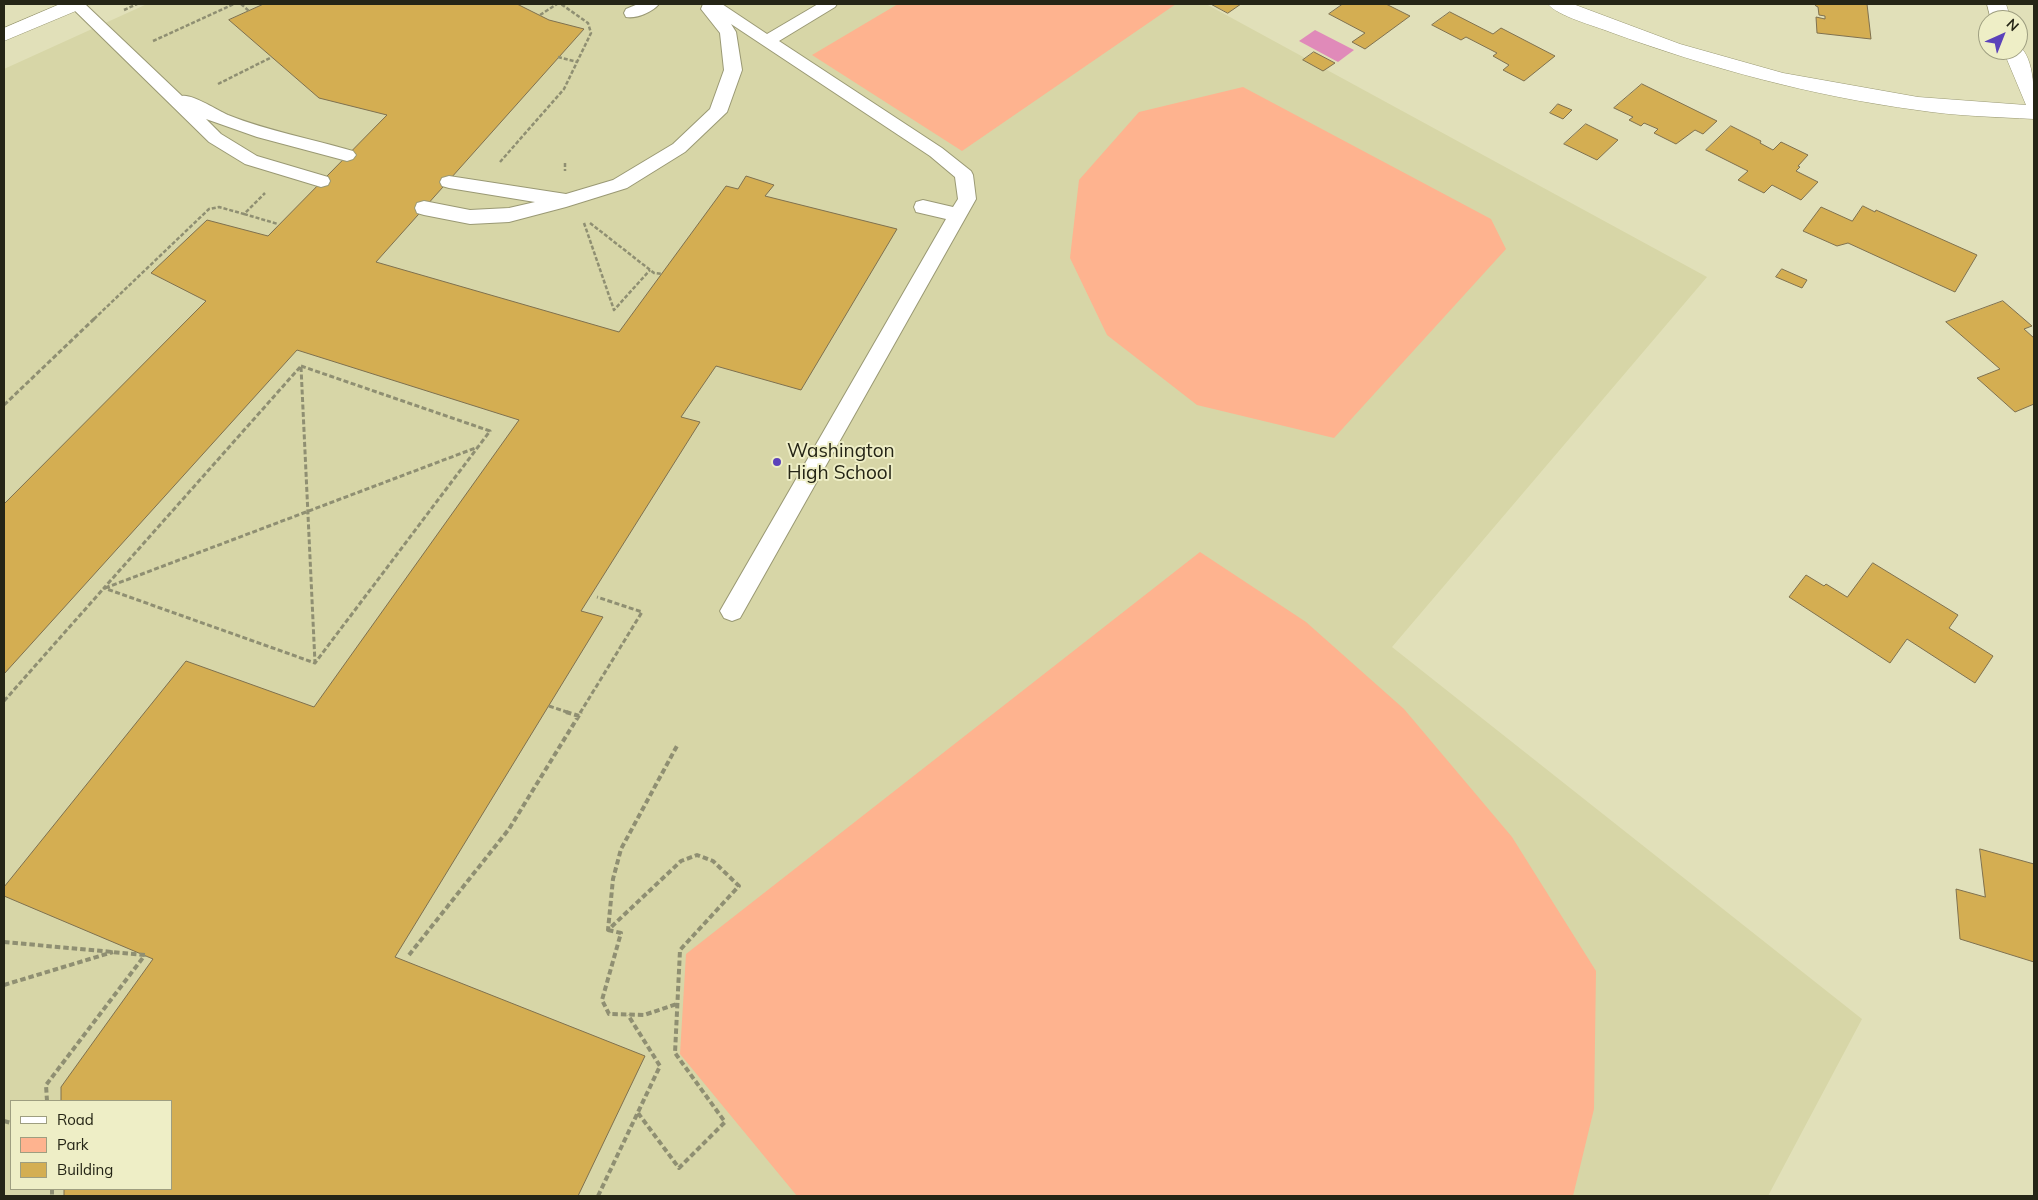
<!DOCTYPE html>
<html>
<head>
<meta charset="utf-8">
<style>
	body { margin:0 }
	#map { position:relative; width:2038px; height:1200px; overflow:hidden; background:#e1e0b9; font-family:Mulish,sans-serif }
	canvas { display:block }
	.frame { position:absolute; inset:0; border:5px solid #252516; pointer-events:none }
	.legend { position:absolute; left:10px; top:1100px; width:162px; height:90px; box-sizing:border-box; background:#eeeec6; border:1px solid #9e9e80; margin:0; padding:6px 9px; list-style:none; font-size:15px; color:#252516 }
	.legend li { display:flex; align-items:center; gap:10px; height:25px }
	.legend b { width:25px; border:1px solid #9e9e80 }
	.north { position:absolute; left:1978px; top:10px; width:50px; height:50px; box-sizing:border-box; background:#eeeec6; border:1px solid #9e9e80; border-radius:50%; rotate:44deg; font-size:14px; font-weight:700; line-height:20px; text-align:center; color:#252516 }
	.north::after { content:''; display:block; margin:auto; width:18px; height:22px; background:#5b42ba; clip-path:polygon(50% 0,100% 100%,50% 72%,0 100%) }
</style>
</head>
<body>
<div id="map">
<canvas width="2038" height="1200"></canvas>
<div class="frame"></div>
<ul class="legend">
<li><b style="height:6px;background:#fff"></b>Road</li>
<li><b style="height:14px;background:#feb38f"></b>Park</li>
<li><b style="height:14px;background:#d4ae52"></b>Building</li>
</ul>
<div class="north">N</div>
</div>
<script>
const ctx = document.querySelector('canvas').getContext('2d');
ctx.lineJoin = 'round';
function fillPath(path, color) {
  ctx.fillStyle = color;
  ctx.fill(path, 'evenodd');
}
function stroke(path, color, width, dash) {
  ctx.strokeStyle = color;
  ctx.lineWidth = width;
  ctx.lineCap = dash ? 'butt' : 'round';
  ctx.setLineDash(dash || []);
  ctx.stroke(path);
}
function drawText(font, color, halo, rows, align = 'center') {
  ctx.font = font + ' Mulish,sans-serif';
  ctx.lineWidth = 4;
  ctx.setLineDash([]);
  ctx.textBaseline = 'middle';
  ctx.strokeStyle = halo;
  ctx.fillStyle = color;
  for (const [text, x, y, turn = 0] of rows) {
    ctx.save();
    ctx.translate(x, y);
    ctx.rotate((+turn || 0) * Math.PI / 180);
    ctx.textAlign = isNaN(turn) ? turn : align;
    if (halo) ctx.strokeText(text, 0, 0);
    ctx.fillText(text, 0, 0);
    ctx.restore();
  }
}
const built = new Path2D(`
	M147,4H1206L1707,277L1392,647L1862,1019L1768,1196H4V69ZM11,1101H171V1189H11Z`);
const green = new Path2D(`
	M898,4H1176L962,151L812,55Z
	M1243,87L1491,219L1506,249L1334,438L1197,405L1107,335L1070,258L1079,180L1139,112Z
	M1200,552L1306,622L1404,709L1512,837L1596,971L1594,1109L1573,1196H797L680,1054L686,954Z`);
const water = new Path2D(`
	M1315,30L1354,50L1338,62L1299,41Z`);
const building = new Path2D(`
	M264,4H517L549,20L584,29L376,262L619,332L726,186L738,189L746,176L774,185L765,196L897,229L801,390L716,366L681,417L700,422L581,611L603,617L395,957L645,1056L578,1196H64V1189H171V1101H61V1087L153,959L4,896V887L186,661L314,707L519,420L297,350L4,674V504L206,301L151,273L207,220L268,236L387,115L319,98L229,20Z
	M1211,4H1241L1228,13Z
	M1343,4H1386L1410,16L1365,49L1352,42L1365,33L1329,14Z
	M1815,4H1867L1871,39L1817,33L1816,17L1825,19V16L1819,15L1818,7L1816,6Z
	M1450,12L1493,34L1501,28L1555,56L1524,81L1503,70L1509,65L1493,56L1497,53L1466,37L1461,40L1432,25Z
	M1314,52L1335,63L1323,71L1303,60Z
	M1642,84L1717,121L1703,134L1695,130L1676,144L1654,133L1658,129L1644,123L1641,126L1629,120L1633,117L1614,108Z
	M1558,104L1572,110L1563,119L1550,113Z
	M1586,124L1618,140L1597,160L1564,144Z
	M1731,126L1761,141L1760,143L1773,150L1781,142L1808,155L1798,166L1800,167L1796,171L1818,182L1801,200L1772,185L1764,193L1738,180L1748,171L1706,150Z
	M1863,206L1875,212L1876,210L1977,255L1955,292L1848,243L1837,246L1803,231L1821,207L1852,221Z
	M1782,269L1807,280L1802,288L1776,277Z
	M2003,301L2032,326L2024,329L2034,338V404L2015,412L1977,378L2000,369L1946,322Z
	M1873,563L1958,615L1949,628L1993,656L1975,683L1907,639L1890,663L1789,597L1806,575L1824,586L1826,584L1847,597Z
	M1980,849L2034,864V962L1960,939L1956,889L1985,897Z`);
const pathFar2 = new Path2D(`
	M241,4L249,11
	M124,10L137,4
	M540,15L557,4
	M153,41L234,4
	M558,57L577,62
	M218,84L272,57
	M500,162L564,89L591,33L588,23L561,4
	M565,163V171
	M244,214L278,224
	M584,223L614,310L650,270
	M590,223L654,273L662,274
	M94,319L209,209L219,207L244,214L265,193`);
const pathFar1 = new Path2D(`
	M301,366L490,431L315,663L104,588Z
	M301,367L315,663
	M4,405L95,318
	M105,588L478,447
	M4,701L104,588
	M549,706L570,713
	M580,713L642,612L597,597`);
const path = new Path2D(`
	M566,712L579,716
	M608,930L621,933L602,1000L609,1014L644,1015L677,1004
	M4,942L145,955
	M409,955L509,829L581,712
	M4,985L113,952
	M47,1101L46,1085L145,955
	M638,1113L679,1168L725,1122L675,1053L680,950L739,886L713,861L697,855L681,861L608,930L613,879L621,849L678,744
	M4,1121L11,1123
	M52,1189V1196
	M598,1196L660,1066L628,1015`);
const service = new Path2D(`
	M68,4H85L182,96C192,94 217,110 228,115C268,131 312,139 353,151L356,155L353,159L347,161L257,137L206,119L221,134L257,156L328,177L330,181L328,185L321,187L245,164L209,142Z
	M638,4H659C653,12 636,19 626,17L624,13L626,9Z
	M703,4H722L767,34L818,4H837L835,7L779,41L942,148L971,171L973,175L976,199L740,618L732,621L724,618L720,611L724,604L946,219L916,212L914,207L916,202L923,200L953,207L958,199L955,177L930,156L731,24L736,32L742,70L727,112L685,152L627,188L566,207L509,222L470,224L424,215L417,213L415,208L417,203L424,201L470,210L509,208L535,202L449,188L442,186L440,182L442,178L449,176L566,194L613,180L673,144L710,109L724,70L720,33L701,9Z`);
const minor = new Path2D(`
	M1548,4H1573L1680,44L1783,73L1918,97L2026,105L2003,50H2018V45C2036,58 2034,98 2034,119C1996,117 1955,116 1917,110C1812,96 1709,68 1610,32C1595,26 1557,16 1548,4Z
	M1987,4H2006L2011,20H1991Z`);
const tertiary = new Path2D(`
	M60,4H86L83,8L4,41V28Z`);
const markers = [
	[777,462,5,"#5b42ba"]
];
const poiNames = [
	["Washington",787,451],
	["High School",787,473]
];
fillPath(built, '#d7d6a7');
fillPath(green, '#feb38f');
fillPath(water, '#e08ab9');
fillPath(building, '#d4ae52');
stroke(building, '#7f714f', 1);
stroke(service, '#9a9974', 2);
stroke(minor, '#9a9974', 1);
stroke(tertiary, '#9a9974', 1);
stroke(pathFar2, '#8f8f72', 2.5, [4, 2]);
stroke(pathFar1, '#8f8f72', 3, [5, 2.5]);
stroke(path, '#8f8f72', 4, [5.5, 3]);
fillPath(service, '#fff');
fillPath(minor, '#fff');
fillPath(tertiary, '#fff');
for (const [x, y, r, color] of markers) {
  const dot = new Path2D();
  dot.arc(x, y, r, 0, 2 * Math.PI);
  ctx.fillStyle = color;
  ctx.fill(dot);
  stroke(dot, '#eeeec6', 2);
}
drawText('19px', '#252516', '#eeeec6', poiNames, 'left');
</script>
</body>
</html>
